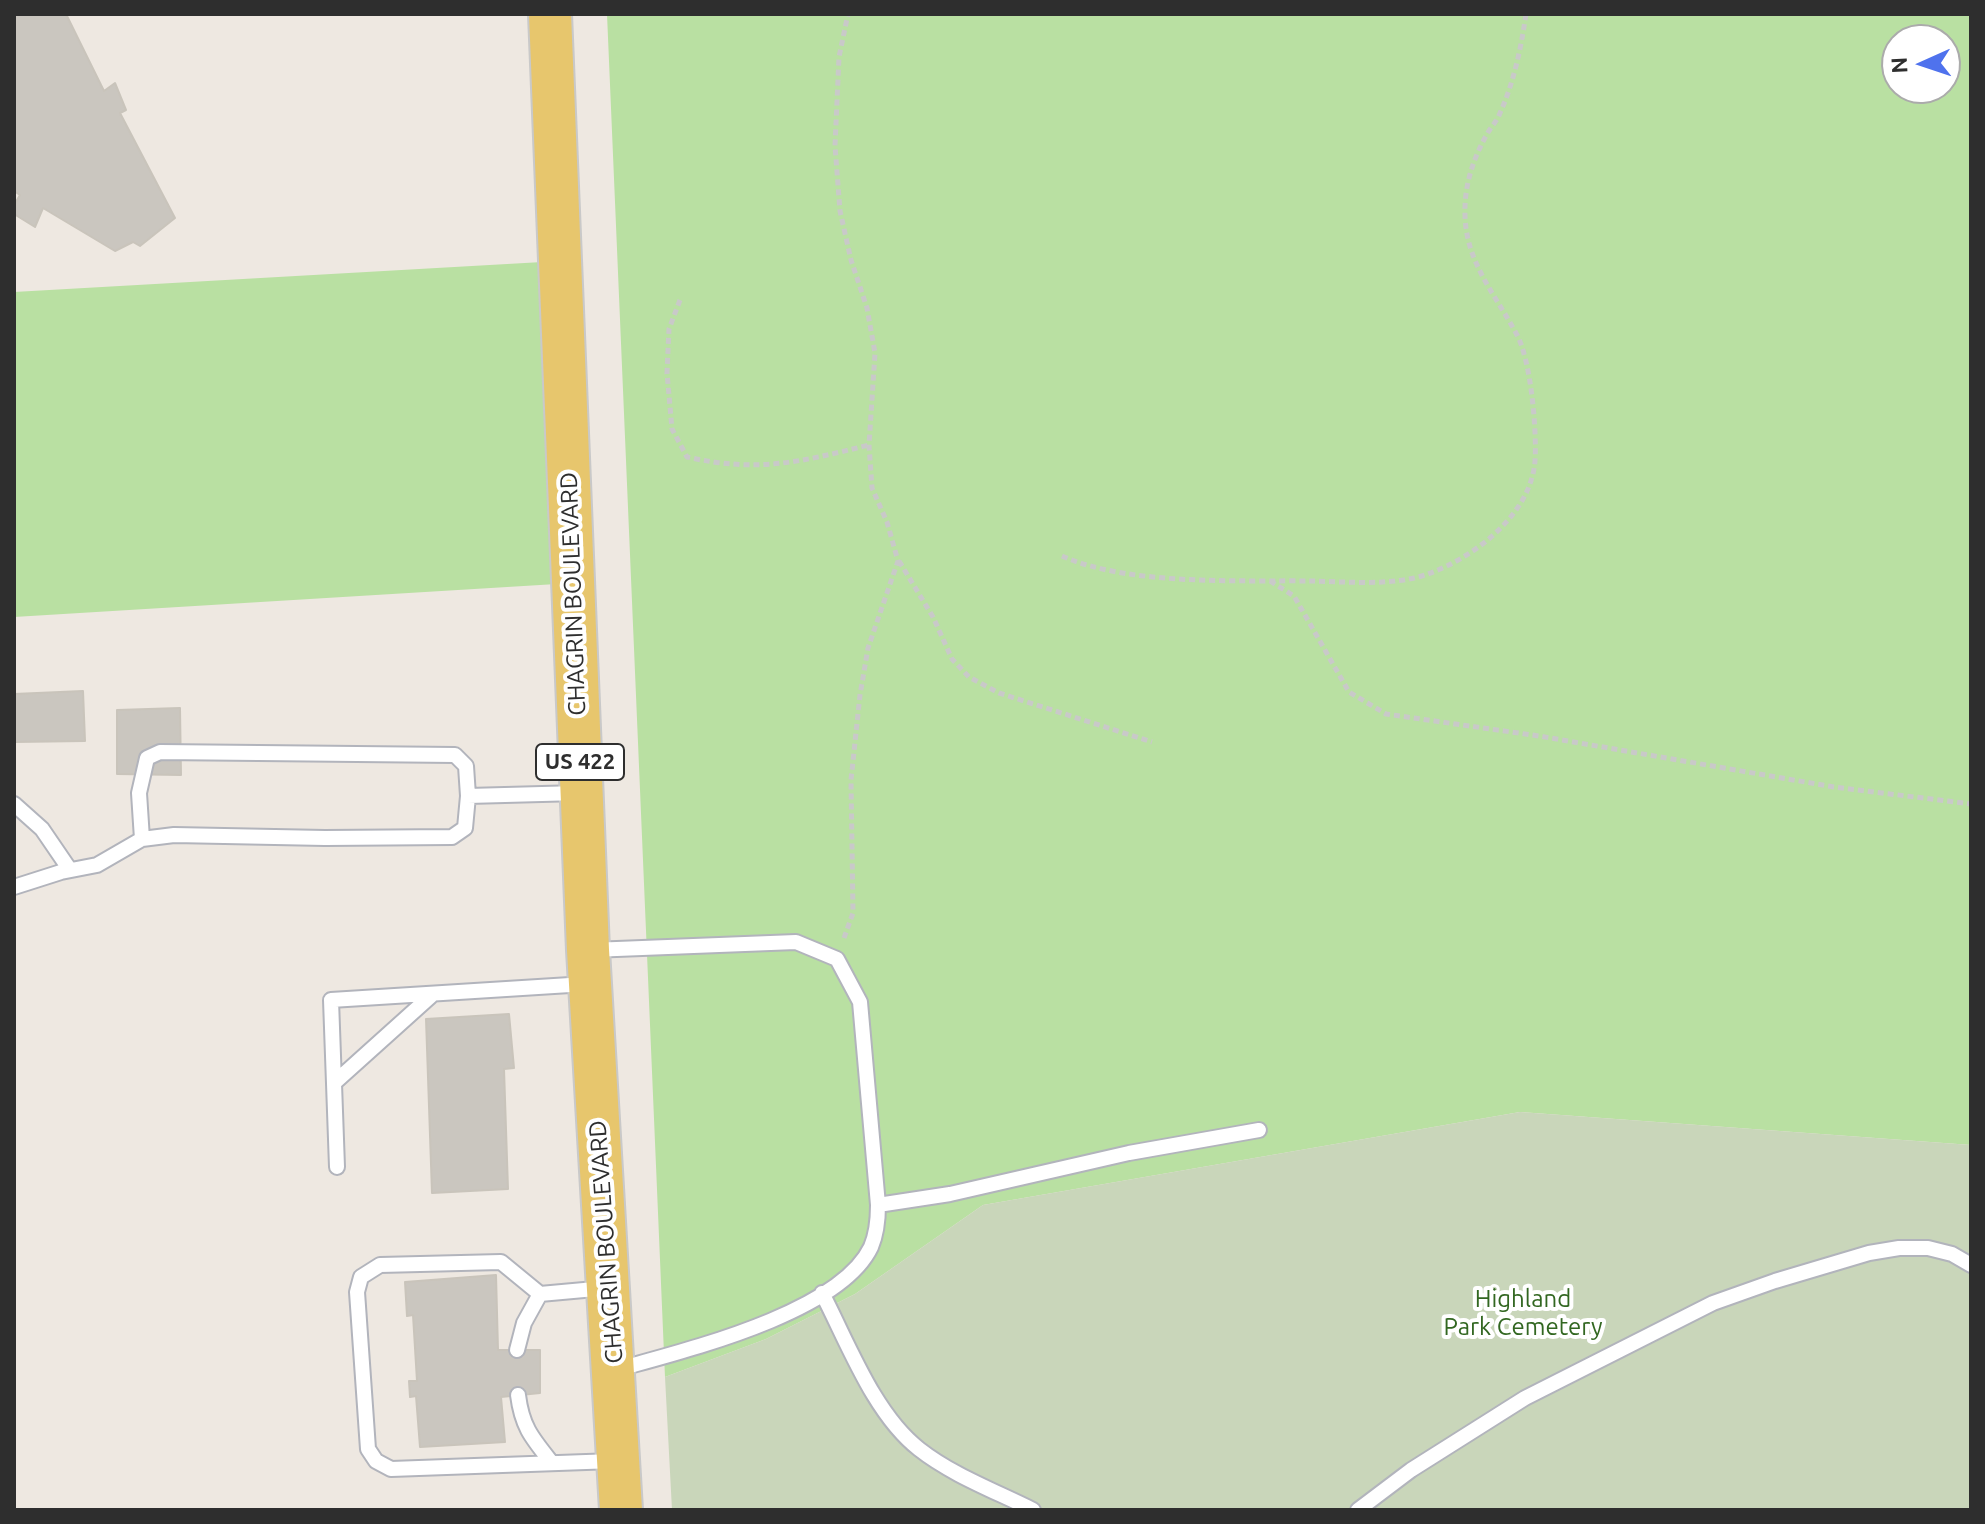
<!DOCTYPE html>
<html>
<head>
<meta charset="utf-8">
<style>
	body { margin:0 }
	#map { position:relative; width:1985px; height:1524px; overflow:hidden; background:#eee8e1; font-family:Ubuntu,sans-serif }
	canvas { display:block }
	.frame { position:absolute; inset:0; border:16px solid #2e2e2e; pointer-events:none }
	.north { position:absolute; left:1881px; top:24px; width:80px; height:80px; box-sizing:border-box; background:#fff; border:2px solid #ababab; border-radius:50%; rotate:267deg; font-size:22px; font-weight:700; line-height:32px; text-align:center; color:#2e2e2e }
	.north::after { content:''; display:block; margin:auto; width:28px; height:36px; background:#4f72ed; clip-path:polygon(50% 0,100% 100%,50% 72%,0 100%) }
</style>
</head>
<body>
<div id="map">
<canvas width="1985" height="1524"></canvas>
<div class="frame"></div>
<div class="north">N</div>
</div>
<script>
const ctx = document.querySelector('canvas').getContext('2d');
ctx.lineJoin = 'round';
function fillPath(path, color) {
  ctx.fillStyle = color;
  ctx.fill(path, 'evenodd');
}
function stroke(path, color, width, dash) {
  ctx.strokeStyle = color;
  ctx.lineWidth = width;
  ctx.lineCap = dash ? 'butt' : 'round';
  ctx.setLineDash(dash || []);
  ctx.stroke(path);
}
function drawText(font, color, halo, rows, align = 'center') {
  ctx.font = font + ' Ubuntu,sans-serif';
  ctx.lineWidth = 8;
  ctx.setLineDash([]);
  ctx.textBaseline = 'middle';
  ctx.strokeStyle = halo;
  ctx.fillStyle = color;
  for (const [text, x, y, turn = 0] of rows) {
    ctx.save();
    ctx.translate(x, y);
    ctx.rotate((+turn || 0) * Math.PI / 180);
    ctx.textAlign = isNaN(turn) ? turn : align;
    if (halo) ctx.strokeText(text, 0, 0);
    ctx.fillText(text, 0, 0);
    ctx.restore();
  }
}
const green = new Path2D(`
	M607,14H1971V1145L1520,1112L983,1205L855,1294L766,1339L665,1377ZM1897,40H1945V88H1897Z
	M560,261L573,583L14,617V292Z`);
const cemetery = new Path2D(`
	M1520,1112L1971,1145V1510H672L665,1377L766,1339L855,1294L983,1205Z`);
const building = new Path2D(`
	M14,14H66L104,91L115,83L126,110L120,113L175,218L140,246L133,242L115,251L43,208L35,227L14,214V205L20,195L14,191Z
	M83,691L85,741L14,742V694Z
	M180,708L181,775L117,774V710Z
	M509,1014L514,1068L504,1069L508,1189L432,1193L426,1019Z
	M496,1275L498,1350H540V1393L501,1397L505,1442L420,1447L416,1396L410,1397L409,1381H417L413,1315L407,1316L405,1282Z`);
const path = new Path2D(`
	M680,300L669,329L667,373L672,429L687,457C758,473 800,462 869,445
	M1062,556C1130,586 1238,580 1314,581C1349,582 1395,586 1428,574C1475,557 1531,514 1535,461C1537,431 1531,361 1517,335C1496,295 1466,263 1465,215C1464,186 1473,159 1487,134C1491,127 1497,121 1500,113C1514,82 1521,48 1526,14
	M899,561L933,617L952,659L969,677L999,693L1152,742
	M1270,581L1294,596L1349,692L1386,714L1539,736L1834,787L1971,804
	M844,938L853,913L851,780L860,695L868,648L898,561L887,522L872,488L869,445L875,353L867,308L851,260L840,211L835,146L839,57L848,14`);
const lane = new Path2D(`
	M468,796L579,793
	M14,804L42,829L70,870
	M14,887L61,872L97,865L142,839L174,835L325,838L452,837L465,828L468,796L466,766L455,755L160,752L147,758L139,793L142,839
	M591,950L796,942L837,959L860,1002L878,1205C878,1220 877,1233 871,1247C839,1314 682,1351 615,1370
	M334,1083L433,994
	M337,1167L331,1000L586,984
	M878,1205L950,1194L1129,1153L1259,1130
	M606,1288L540,1294L501,1262L380,1265L361,1277L357,1292L368,1449L376,1461L391,1469L614,1461
	M822,1293C848,1343 874,1414 919,1449C952,1475 995,1491 1033,1510
	M517,1350L524,1323L540,1294
	M518,1395C522,1427 532,1438 552,1463
	M1358,1510L1411,1470L1525,1398L1713,1303L1775,1281L1869,1253L1899,1248H1928L1952,1254L1971,1265`);
const primary = new Path2D(`
	M550,14L588,950L621,1510`);
const shields = [
	[580,762,88]
];
const shieldNames = [
	["US 422",580,762]
];
const streetNames = [
	["CHAGRIN BOULEVARD",573,594,-92],
	["CHAGRIN BOULEVARD",606,1242,-94]
];
const parkNames = [
	["Highland",1523,1299],
	["Park Cemetery",1523,1327]
];
fillPath(green, '#b9e0a2');
fillPath(cemetery, '#c9d6ba');
fillPath(building, '#cac6bf');
stroke(building, '#c9c4bb', 2);
stroke(lane, '#b2b4bc', 18);
stroke(primary, '#c9c9c9', 46);
stroke(path, '#c9c9c9', 5, [6, 4]);
stroke(lane, '#fff', 14);
stroke(primary, '#e7c66d', 42);
for (const [x, y, w] of shields) {
  const box = new Path2D();
  box.roundRect(x - w / 2, y - 18, w, 36, 6);
  ctx.fillStyle = '#fff';
  ctx.fill(box);
  stroke(box, '#2e2e2e', 2);
}
drawText('bold 22px', '#2e2e2e', null, shieldNames);
drawText('24px', '#2e2e2e', '#fff', streetNames);
drawText('24px', '#326721', '#fff', parkNames);
</script>
</body>
</html>
